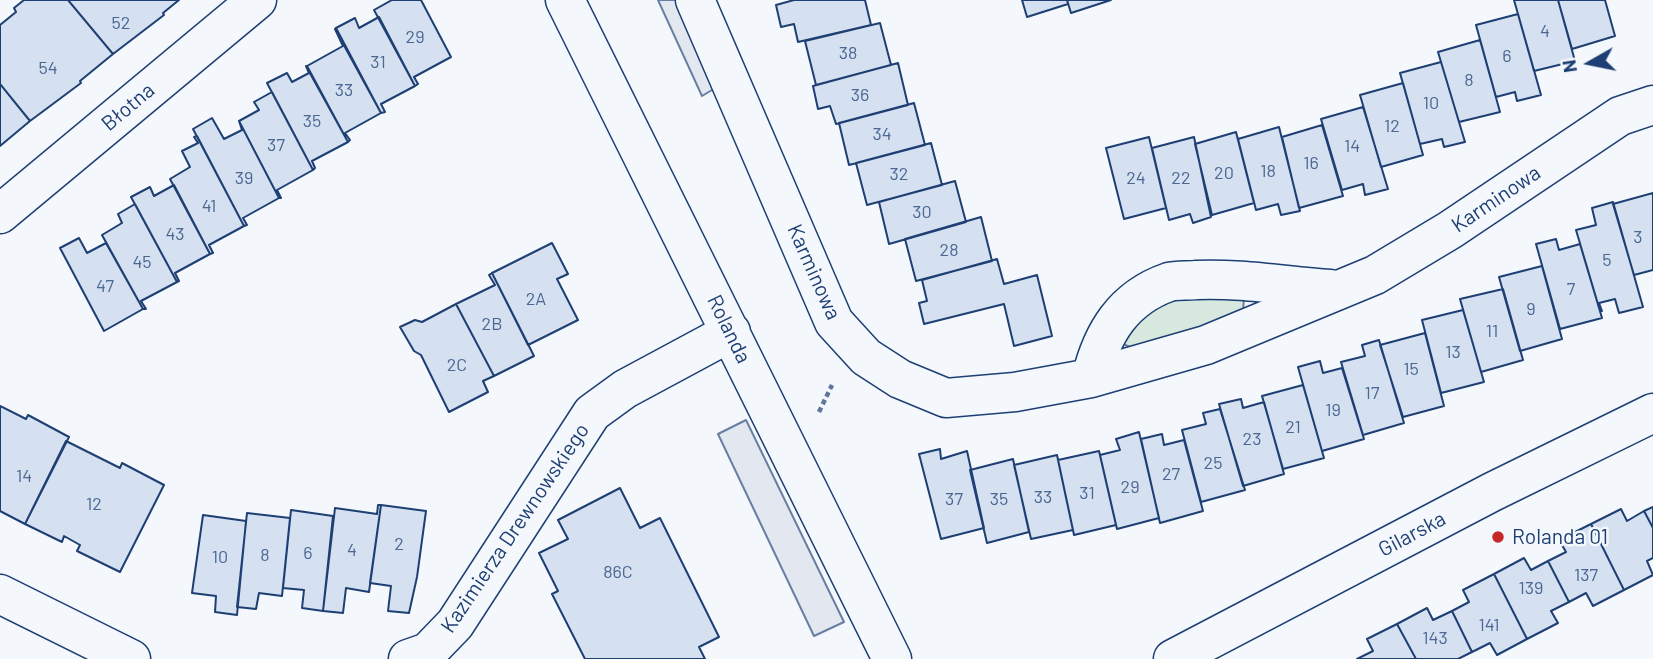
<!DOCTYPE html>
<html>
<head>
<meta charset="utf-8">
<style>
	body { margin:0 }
	#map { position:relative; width:1653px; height:659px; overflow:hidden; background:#f4f7fb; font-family:Barlow,sans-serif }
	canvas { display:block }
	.north { position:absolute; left:1555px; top:28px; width:70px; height:70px; -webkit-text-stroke:5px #f4f7fb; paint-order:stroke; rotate:261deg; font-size:19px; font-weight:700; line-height:28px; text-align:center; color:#1d3f73 }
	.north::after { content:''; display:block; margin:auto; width:24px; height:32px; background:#1d3f73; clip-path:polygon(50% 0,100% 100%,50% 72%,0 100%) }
</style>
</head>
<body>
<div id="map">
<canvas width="1653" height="659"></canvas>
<div class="north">N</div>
</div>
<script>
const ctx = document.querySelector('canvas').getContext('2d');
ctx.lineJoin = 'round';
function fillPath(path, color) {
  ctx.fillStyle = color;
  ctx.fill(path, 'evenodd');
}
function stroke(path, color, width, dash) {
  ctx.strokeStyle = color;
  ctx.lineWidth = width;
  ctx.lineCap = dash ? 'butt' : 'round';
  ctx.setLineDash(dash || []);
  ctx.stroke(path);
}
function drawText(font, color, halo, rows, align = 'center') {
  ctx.font = font + ' Barlow,sans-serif';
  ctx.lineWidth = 5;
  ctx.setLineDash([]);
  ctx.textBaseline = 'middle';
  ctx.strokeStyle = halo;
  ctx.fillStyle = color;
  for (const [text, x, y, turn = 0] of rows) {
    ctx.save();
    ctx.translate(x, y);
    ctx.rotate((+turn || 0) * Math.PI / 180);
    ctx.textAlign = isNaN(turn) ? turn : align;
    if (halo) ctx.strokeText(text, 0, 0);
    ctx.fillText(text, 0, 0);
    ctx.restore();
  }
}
const green = new Path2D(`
	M1179,297L1244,298L1243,311L1223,320L1132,348L1121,343L1133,318Z`);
const parking = new Path2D(`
	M658,0H677L717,87L702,96Z
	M746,420L844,622L814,636L718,434Z`);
const building = new Path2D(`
	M24,0H68L113,54L80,81L81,83L30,121L0,84V25L16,12L14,8Z
	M68,0H179L163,13L164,15L113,54Z
	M392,0H421L451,57L414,77L418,84L415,86L374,10Z
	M794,0H865L871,25L798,42L794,24L781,27L776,5Z
	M1022,0H1067L1068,4L1027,17Z
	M1067,0H1111L1071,13Z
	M1514,0H1558L1575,61L1534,71Z
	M1558,0H1605L1615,36L1572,49Z
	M1518,14L1541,95L1517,101L1515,92L1496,97L1476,25Z
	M379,17L415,86L381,104L385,112L381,113L336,28L355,18L359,28Z
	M880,23L891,65L816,85L805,41Z
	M335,29L381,113L345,133L350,140L348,142L307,66L343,46Z
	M1480,40L1500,112L1459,122L1438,52Z
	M1441,62L1465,142L1444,147L1442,139L1420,144L1400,73Z
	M898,63L908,105L836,124L830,106L818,109L813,86Z
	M306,66L348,142L312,161L315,168L313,170L267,83L287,73L292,82L309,73Z
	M1403,83L1423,155L1381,167L1360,95Z
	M0,84L30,121L0,146Z
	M272,92L313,170L277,190L281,198H279L239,121L259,110L254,102Z
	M914,103L925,145L849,165L839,123Z
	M1363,107L1388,189L1365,195L1363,184L1342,190L1321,119Z
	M212,118L224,139L242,130L239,121L279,198L243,218L247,225L244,226L193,129Z
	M1322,125L1343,196L1299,208L1282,137Z
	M1279,127L1300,211L1281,215L1278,204L1256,210L1238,139Z
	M1236,132L1254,203L1212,215L1195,144Z
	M197,136L244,226L209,245L213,253L210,254L170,179L190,167L182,151L198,143L194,137Z
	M1149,137L1166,208L1124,219L1106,148Z
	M1194,137L1211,217L1193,223L1190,214L1169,220L1152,148Z
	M931,143L942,185L867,205L856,163Z
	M955,181L966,222L889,244L879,202Z
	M174,185L210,254L175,273L179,281L177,282L131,197L150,187L154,196Z
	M1653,193V270L1634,275L1613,204Z
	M1613,202L1643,307L1619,313L1615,299L1599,303L1602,311H1600L1576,230L1596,225L1592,208Z
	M135,204L177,282L141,301L146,309H143L102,235L122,223L118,214Z
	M981,217L992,261L916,281L905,239Z
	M79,238L87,253L106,243L143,309L104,331L60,248Z
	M1556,239L1559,250L1580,244L1602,318L1560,329L1536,244Z
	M552,243L568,274L557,279L578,320L528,345L492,273Z
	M997,259L1004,284L1037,275L1052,336L1014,346L1004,304L924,324L919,303L927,301L922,280Z
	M1542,266L1562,339L1520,351L1499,277Z
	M492,273L534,356L494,376L456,304L495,285L489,275Z
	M1503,289L1523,360L1481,372L1460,299Z
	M456,304L494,376L483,381L488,392L449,412L421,355L414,351L400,327L415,320L422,322Z
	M1463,310L1484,382L1441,393L1422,320Z
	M1425,333L1444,406L1403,417L1380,345Z
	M1379,340L1404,423L1363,435L1341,362L1365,356L1362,345Z
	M1320,361L1323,373L1342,368L1364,439L1322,451L1298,367Z
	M1303,385L1324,458L1283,469L1262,396Z
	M1241,399L1243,408L1264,402L1284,474L1243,486L1219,404Z
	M0,406L26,419L28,415L69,437L25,524L0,511Z
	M1220,409L1245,490L1201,502L1182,430L1206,424L1203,413Z
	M1139,432L1159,518L1117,529L1100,455L1120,450L1116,439Z
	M1162,434L1164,445L1184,440L1203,511L1160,523L1141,439Z
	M66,441L120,468L122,463L164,485L120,572L77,551L80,545L64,536L62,542L25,524Z
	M940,449L941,459L967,451L984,528L941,539L919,454Z
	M1099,451L1116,525L1074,535L1058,460Z
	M1057,455L1073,530L1031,539L1014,465Z
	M1013,459L1029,532L987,543L970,470Z
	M620,488L640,528L660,518L719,637L699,647L705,659H585L552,594L558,591L539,553L568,539L558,520Z
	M378,505H381L369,592L346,588L343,613L323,611L335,508L377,514Z
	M381,505L426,511L417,577L409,613L388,611L391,586L370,583Z
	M1653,507V528L1644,511Z
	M1621,509L1627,521L1644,511L1653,528V558L1647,561L1653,575L1624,590L1591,524Z
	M291,510L333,516L323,611L302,608L304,590L283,588Z
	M247,513L290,518L282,596L259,593L256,609L237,607Z
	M203,515L246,521L237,615L215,612L216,596L192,593Z
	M1591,524L1624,590L1593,606L1586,593L1569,602L1548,561L1566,552L1559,540Z
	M1524,558L1531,570L1548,561L1569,602L1551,611L1558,623L1527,639L1494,574Z
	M1494,574L1527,639L1497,655L1490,643L1472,652L1452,611L1469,602L1463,590Z
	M1427,608L1433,620L1452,611L1472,652L1458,659H1416L1397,624Z
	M1397,624L1416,659H1357L1373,651L1367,639Z`);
const path = new Path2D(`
	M819,412L832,385`);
const minor = new Path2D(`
	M565,0L892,659
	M695,0L834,322L866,357L900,379L946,398L1015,392L1091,378L1206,345L1375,275L1450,230L1620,116L1653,105
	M0,214L257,0
	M1091,378C1102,333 1123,298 1169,282C1177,280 1187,281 1196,280C1240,278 1286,286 1330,289
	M0,594L131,659
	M408,659L428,652L455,624L592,413L625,389L731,332`);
const tertiary = new Path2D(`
	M1173,659L1492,492L1653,413`);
const markers = [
	[1498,537,7,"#c62828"]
];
const numberNames = [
	["52",121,23],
	["4",1545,31],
	["29",415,37],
	["38",848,53],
	["6",1507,56],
	["31",378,62],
	["54",48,68],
	["8",1469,80],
	["33",344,90],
	["36",860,95],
	["10",1431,103],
	["35",312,121],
	["12",1392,126],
	["34",882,134],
	["37",276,145],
	["14",1352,146],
	["16",1311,163],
	["18",1268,171],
	["20",1224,173],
	["32",899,174],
	["39",244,178],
	["24",1136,178],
	["22",1181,178],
	["41",209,206],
	["30",922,212],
	["43",175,234],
	["3",1638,237],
	["28",949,250],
	["5",1607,260],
	["45",142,262],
	["47",105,286],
	["7",1571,289],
	["2A",536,299],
	["9",1531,309],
	["2B",492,324],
	["11",1492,331],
	["13",1453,352],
	["2C",457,365],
	["15",1411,369],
	["17",1372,393],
	["19",1333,410],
	["21",1293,427],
	["23",1252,439],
	["25",1213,463],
	["27",1171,474],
	["14",24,476],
	["29",1130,487],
	["31",1087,493],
	["33",1043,497],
	["37",954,499],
	["35",999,499],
	["12",94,504],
	["2",399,544],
	["4",352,550],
	["6",308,553],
	["8",265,555],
	["10",220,557],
	["86C",618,572],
	["137",1586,575],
	["139",1531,588],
	["141",1489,625],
	["143",1435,638]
];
const streetNames = [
	["Błotna",128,107,-40],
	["Karminowa",1496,199,-34],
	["Karminowa",814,272,66],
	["Rolanda",729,329,64],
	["Kazimierza Drewnowskiego",515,528,-56],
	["Gilarska",1412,534,-28]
];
const poiNames = [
	["Rolanda 01",1512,537]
];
fillPath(green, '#d7e8df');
stroke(green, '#687fa3', 2);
fillPath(parking, '#e3e8f0');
stroke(parking, '#687fa3', 2);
fillPath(building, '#d5e0f0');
stroke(building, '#1d3f73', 2);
stroke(minor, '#1d3f73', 41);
stroke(tertiary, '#1d3f73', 41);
stroke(path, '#5e769c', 4.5, [5, 3.5]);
stroke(minor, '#f4f7fb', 38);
stroke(tertiary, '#f4f7fb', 38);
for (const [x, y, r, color] of markers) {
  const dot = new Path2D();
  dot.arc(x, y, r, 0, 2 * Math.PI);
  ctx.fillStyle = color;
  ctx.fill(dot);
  stroke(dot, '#f4f7fb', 2.5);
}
drawText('18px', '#4b6792', null, numberNames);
drawText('21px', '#1d3f73', '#f4f7fb', streetNames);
drawText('21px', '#1d3f73', '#f4f7fb', poiNames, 'left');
</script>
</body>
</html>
